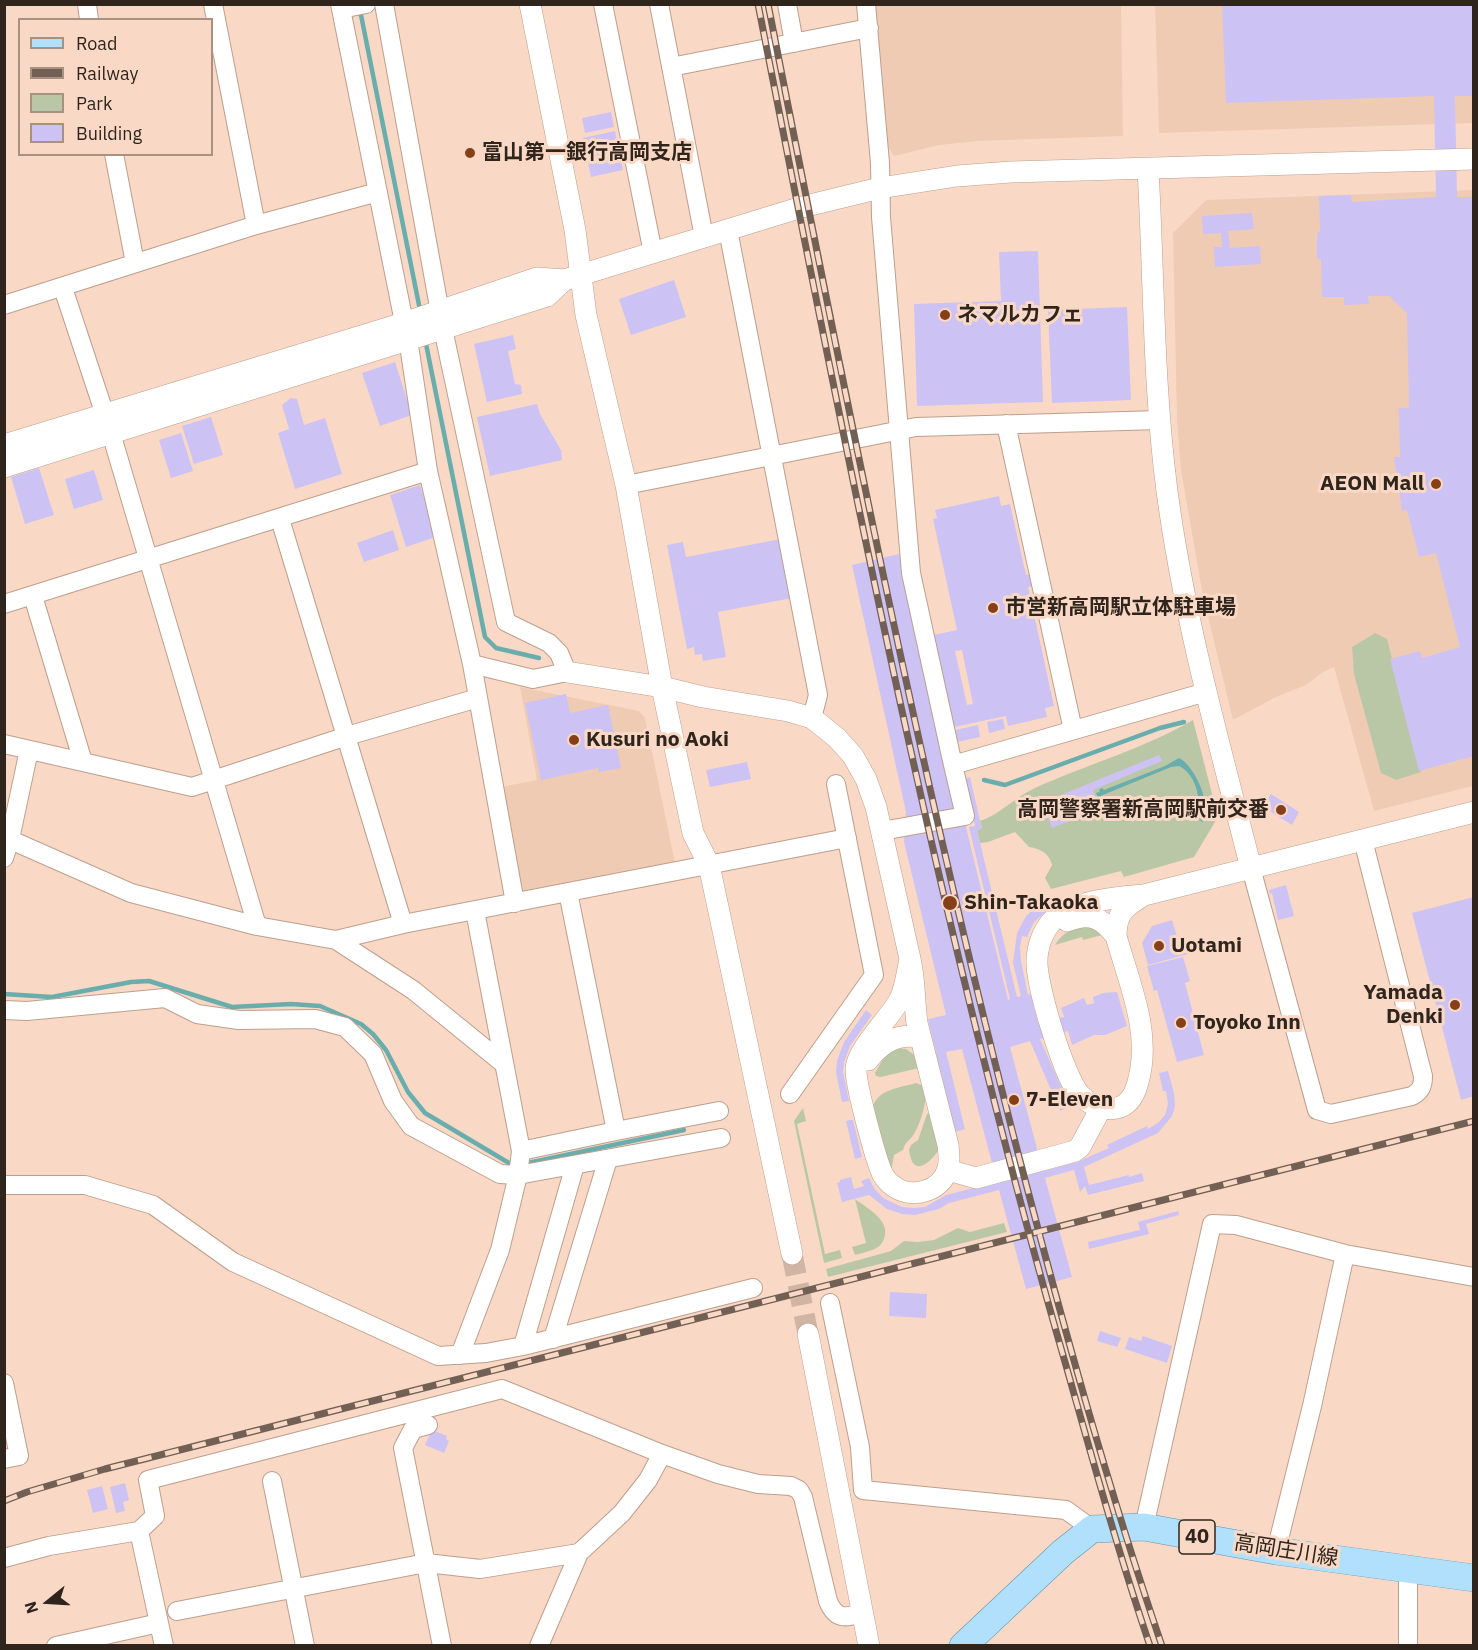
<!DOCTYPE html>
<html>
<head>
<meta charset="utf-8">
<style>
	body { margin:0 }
	#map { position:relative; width:1478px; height:1650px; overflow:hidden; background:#f9d9c6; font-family:"IBM Plex Sans",sans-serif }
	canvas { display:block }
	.frame { position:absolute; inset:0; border:6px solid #30251d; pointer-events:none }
	.legend { position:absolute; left:18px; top:18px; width:195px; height:138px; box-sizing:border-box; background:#f9d9c6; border:2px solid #a99182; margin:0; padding:8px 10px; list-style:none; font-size:18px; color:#30251d }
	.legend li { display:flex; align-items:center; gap:12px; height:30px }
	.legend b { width:30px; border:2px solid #a99182 }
	.north { position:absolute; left:18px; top:1572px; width:60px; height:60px; -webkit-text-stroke:4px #f9d9c6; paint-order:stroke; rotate:252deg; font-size:16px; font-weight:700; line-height:24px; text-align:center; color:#30251d }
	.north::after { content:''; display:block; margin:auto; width:21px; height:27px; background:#30251d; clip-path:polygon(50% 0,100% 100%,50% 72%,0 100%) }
</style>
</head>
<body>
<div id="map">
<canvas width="1478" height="1650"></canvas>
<div class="frame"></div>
<ul class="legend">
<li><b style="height:8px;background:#b1e0fd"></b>Road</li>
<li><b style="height:8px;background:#726055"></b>Railway</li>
<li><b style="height:16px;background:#bac7a6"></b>Park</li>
<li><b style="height:16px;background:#cdc2f4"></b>Building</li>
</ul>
<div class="north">N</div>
</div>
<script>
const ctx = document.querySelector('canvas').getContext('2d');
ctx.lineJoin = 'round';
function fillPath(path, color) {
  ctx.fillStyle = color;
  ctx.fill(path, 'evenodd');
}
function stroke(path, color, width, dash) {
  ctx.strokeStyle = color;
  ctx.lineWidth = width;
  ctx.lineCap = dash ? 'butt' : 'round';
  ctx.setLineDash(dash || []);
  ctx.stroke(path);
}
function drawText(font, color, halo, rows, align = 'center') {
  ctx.font = font + ' "IBM Plex Sans","Noto Sans JP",sans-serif';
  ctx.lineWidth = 6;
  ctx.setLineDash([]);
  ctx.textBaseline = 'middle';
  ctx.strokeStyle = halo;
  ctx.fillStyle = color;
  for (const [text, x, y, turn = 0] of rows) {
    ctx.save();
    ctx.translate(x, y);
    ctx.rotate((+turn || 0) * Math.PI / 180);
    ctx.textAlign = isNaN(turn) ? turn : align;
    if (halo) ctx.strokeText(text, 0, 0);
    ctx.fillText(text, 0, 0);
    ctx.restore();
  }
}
const built = new Path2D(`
	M873,5H1121L1123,136L978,141L939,145L894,156L886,144Z
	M1155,5H1473V123L1159,133Z
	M1473,190V786L1374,811L1334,667L1323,672L1306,685L1276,697L1233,720L1203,596L1181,470L1177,420L1173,233L1206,200Z
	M520,687L639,711L645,718L675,863L522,891L501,787L537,780Z`);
const green = new Path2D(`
	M1375,633L1387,639L1421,772L1396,780L1381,773L1354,674L1352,647Z
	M1193,720L1218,817L1194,857L1124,877L1121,871L1051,889L1045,878L1052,865C1049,853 1041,849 1029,847L1015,832L988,842L980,843L977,830L982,828L980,821C1001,814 1015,797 1035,788C1088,764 1143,749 1193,720Z
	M1089,925L1102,935L1083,940L1082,937L1055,945C1063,931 1074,928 1089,925Z
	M896,1048L906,1049L916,1056L919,1068L881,1077L876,1076L875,1073L884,1057Z
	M916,1083L924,1086L927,1090C925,1105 922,1120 914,1134C910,1141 906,1140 903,1150L894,1155L891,1172L872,1109C877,1089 899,1088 916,1083Z
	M803,1108L806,1121L797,1124L825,1254L840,1250L842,1258L824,1263L794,1121Z
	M933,1113L940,1148C931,1162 913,1180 909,1150L911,1145L918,1140L927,1114Z
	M855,1199C868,1209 891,1220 884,1239C882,1243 881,1245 878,1247C872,1251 862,1253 855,1255L852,1247L866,1243Z
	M1004,1223L1007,1232L828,1277L826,1269L891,1251L904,1241L918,1242L934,1240L958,1228L970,1232Z`);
const water = new Path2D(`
	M1179,758C1195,766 1211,803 1204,821L1202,822L1198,818C1201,800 1197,775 1179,766L1171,767L1098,797L1096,793L1100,792L1099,790L1102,788L1104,790L1165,766Z`);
const stream = new Path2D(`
	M360,10L420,310
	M425,339L485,637L496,648L539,658
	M984,780L1005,785L1160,728L1184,722
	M4,994L52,997L131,982L149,981L232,1007L291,1004L320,1006L361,1024L373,1034L386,1050L408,1092L425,1113L514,1166
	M523,1164L684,1130`);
const building = new Path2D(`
	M1222,4H1474V96H1455L1457,197H1474V756L1419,771L1390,659L1420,651L1422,658L1460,647L1436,553L1419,557L1407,510L1402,511L1394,457H1400L1399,408H1409L1407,313L1389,296H1368L1369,304L1344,305V297H1322L1321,259H1317V233L1320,232L1319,196L1351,195L1352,202L1436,197L1434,96L1226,103Z
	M611,112L614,127L585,133L582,118Z
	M615,131L623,170L591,177L583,138Z
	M1252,213L1254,229L1228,231L1230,248L1260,246L1261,264L1215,267L1214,247H1222L1221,233L1203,234L1202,216Z
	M1038,251L1043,402L917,406L914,304L1001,301L999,252Z
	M674,280L686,317L631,335L619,299Z
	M1127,307L1131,400L1052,403L1048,310Z
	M513,335L516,349L508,351L515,384L521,385L522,394L487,402L474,344Z
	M395,362L412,415L380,426L362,373Z
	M291,398L297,399L304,425L325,418L342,474L295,489L278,433L289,429L282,405Z
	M537,404L540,414L561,450L562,460L490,476L477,417Z
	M211,417L223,455L194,464L182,426Z
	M181,433L193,471L171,478L159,440Z
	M39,468L54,515L25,524L11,477Z
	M94,470L103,500L74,509L65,479Z
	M420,485L436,537L406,547L390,495Z
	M999,496L1001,506L1010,504L1026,575L1031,574L1033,586L1028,587L1054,706L1045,708L1047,717L1008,726L1006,716L954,727L934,635L957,630L933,519L937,518L935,510ZM962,650L973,704L967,705L955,651Z
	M393,530L399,550L364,562L357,543Z
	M781,539L792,598L718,612L726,657L703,661L702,654L695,655L694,647L687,649L667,545L683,542L686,557Z
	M899,554L952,802L966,827L1008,1000L1010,999L969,827L975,826L964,779L970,777L982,829L977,830L1017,997L1021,996L1013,963L1017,933L1026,916L1040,903L1047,911L1034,922L1027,937L1022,936L1020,947L1021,961L1028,995L1031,994L1038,1023L1064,1017L1061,1008L1084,998L1087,1005L1094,1003L1093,997L1103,993L1117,992L1127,1026L1105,1035H1094L1072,1045L1068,1031L1040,1039L1070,1107L1060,1111L1030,1041L1010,1047L1043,1171L1077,1162L1109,1148L1107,1145L1147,1126L1148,1129L1159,1122L1165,1115L1168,1104L1166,1091H1163L1159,1073L1168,1071L1174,1093L1175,1106L1172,1116L1158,1133L1084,1167L1089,1185L1129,1175V1177L1142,1173L1144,1181L1088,1195L1085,1186L1080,1192L1074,1170L1045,1178L1072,1277L1026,1289L999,1190L949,1203L939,1209L915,1215L902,1214L887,1209L869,1195L842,1202L837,1183L840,1182V1180L851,1177L854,1189L864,1186L861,1181L869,1178L874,1188L883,1198L902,1207L914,1208L925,1207L946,1195L997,1182L962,1049L946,1052L965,1129L955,1132L928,1019L946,1015L904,842L906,812L852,565Z
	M566,694L570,713L608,705L621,768L599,772L598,768L541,780L525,703Z
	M1003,719L1005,729L989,733L987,722Z
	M978,725L980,737L957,742L955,730Z
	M1159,755L1162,761L1093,790L1100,809L1052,828L1045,811L1049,809L1046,801Z
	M747,762L751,779L710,787L706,770Z
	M1271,794L1299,812L1292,825L1263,807Z
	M1286,885L1294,916L1278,920L1272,893L1270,894L1269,890Z
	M1474,897V1096L1461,1100L1412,913Z
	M1172,920L1179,943L1184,941L1188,954L1148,965L1142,943L1152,926Z
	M1183,957L1190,981L1185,983L1204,1055L1177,1062L1157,990L1154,991L1147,966Z
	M866,1010L872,1015L850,1046L844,1062L843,1072L849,1101L842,1102L836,1072L837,1061L844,1042Z
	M850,1120H853L862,1157L855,1159L846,1121Z
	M1178,1211L1179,1215L1146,1224L1149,1234L1089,1249L1088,1242L1140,1230L1138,1222Z
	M890,1292L927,1294L926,1318L889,1316Z
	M1100,1331L1121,1338L1117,1347L1097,1341Z
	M1143,1336L1172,1346L1167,1363L1125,1349L1129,1337L1141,1341Z
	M432,1430L447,1436L446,1439L449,1441L444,1453L425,1445Z
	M125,1483L129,1500L123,1502L125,1511L116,1513L110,1487Z
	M102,1486L108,1509L93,1513L87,1490Z`);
const tertiaryTunnel = new Path2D(`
	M792,1254L808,1334`);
const minor = new Path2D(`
	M87,4L89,20
	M213,4L256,225
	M340,4L410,352L428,471L472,664L515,903
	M384,4L443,329L506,622L549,643L559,653L567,672L533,679L472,664
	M603,4L653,253
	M659,4L704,237
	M787,4L794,43
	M866,4L880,163L881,217L911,573L953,765L1206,692
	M341,9L366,4
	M671,67L869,28
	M114,154L135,263
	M728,230L818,695L812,718
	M63,288L111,433L257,926
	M4,305L256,225L378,192
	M1006,424L1073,730
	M626,485L916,427L1160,420
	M280,519L403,924
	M33,596L83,762
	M4,604L428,471
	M4,744L192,787L347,736L478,698
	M882,831L965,816L953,765
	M4,837L131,893L257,926L336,940L413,990L504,1064
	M4,858L10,839L29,750
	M1251,868L1317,1110L1331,1114L1412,1096C1421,1091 1423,1086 1423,1076L1363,840
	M336,940L403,924L847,838
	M4,1010L27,1011L165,998L197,1014L239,1020L315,1019L345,1027L373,1054L393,1101L411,1126L500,1174L518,1175L721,1138
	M790,1094L874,975L836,784
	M616,1131L719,1111
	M521,1151L616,1131L568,892
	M4,1185H85L153,1205L233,1262L438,1356L486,1353L523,1346L753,1288
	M830,1303L860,1447L863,1490L1066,1510L1092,1529
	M553,1339L608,1159
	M523,1346L575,1165
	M460,1355L500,1250L518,1175L521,1151L475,911
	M4,1383L19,1456L4,1459
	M428,1425L413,1429L403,1448L442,1646
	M272,1481L305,1646
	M1144,1527L1212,1224L1236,1225L1345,1254L1474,1277
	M1276,1551L1312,1406L1345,1254
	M4,1558L49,1546L139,1531
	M1408,1568V1646
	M177,1611L426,1563L480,1569L579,1553
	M56,1646L159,1623
	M164,1646L139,1531L155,1516L148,1480L502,1389L662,1454L718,1474L758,1484L791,1486L799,1490L803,1497L828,1601C836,1620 845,1618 862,1613
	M539,1646L579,1553L622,1513L648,1480L662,1454`);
const tertiary = new Path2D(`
	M530,4L575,230L586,315L626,485L662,687L693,833L709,865L792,1254
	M1148,169C1154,276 1153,384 1167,491C1184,619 1219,743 1251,868
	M4,445L404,323L537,278L564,280L802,207L880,188L957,176L1011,172L1474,159
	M4,467L547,296L564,280
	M567,672L662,687L703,697L788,711L812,718L837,738L853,756L866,779L876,807L910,959
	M1144,895C1125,907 1116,912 1116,936C1129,983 1152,1033 1138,1082C1135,1094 1129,1106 1116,1108C1103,1111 1089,1104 1080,1095C1064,1078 1036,984 1037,961C1037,947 1043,930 1053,920C1072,901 1118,897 1144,895L1474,812
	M1067,921C1090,912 1101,917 1116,936
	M910,959C915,980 914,1001 917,1023L948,1145C949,1153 950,1161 948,1168C942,1192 910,1200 892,1185C889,1183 885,1178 883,1175C876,1161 855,1083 856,1068C858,1048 890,1018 900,999C906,986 907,972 910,959Z
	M868,1060C881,1043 899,1032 921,1038
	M948,1170L976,1178L1075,1151L1080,1147L1101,1108
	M808,1334L869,1646`);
const primary = new Path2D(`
	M963,1646L1063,1552L1092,1529L1144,1527L1276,1551L1474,1578`);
const rail = new Path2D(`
	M758,4C848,462 937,921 1067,1369C1093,1461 1119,1555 1150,1646
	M768,4C844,390 920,776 1019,1157C1062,1321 1107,1485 1162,1646
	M4,1501L27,1492L105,1469L1474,1121`);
const markers = [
	[470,153,6,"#854019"],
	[945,315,6,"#854019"],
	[1436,484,6,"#854019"],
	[993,608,6,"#854019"],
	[574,740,6,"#854019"],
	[1281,810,6,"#854019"],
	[950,903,8,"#854019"],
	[1159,946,6,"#854019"],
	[1455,1005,6,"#854019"],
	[1181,1023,6,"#854019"],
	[1014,1100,6,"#854019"]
];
const shields = [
	[1197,1537,36]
];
const shieldNames = [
	["40",1197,1537]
];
const poiNames = [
	["富山第一銀行高岡支店",482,153],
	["ネマルカフェ",957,315],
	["AEON Mall",1424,484,"right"],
	["市営新高岡駅立体駐車場",1005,608],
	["Kusuri no Aoki",586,740],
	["高岡警察署新高岡駅前交番",1269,810,"right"],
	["Shin-Takaoka",964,903],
	["Uotami",1171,946],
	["Yamada",1443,993,"right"],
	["Denki",1443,1017,"right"],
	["Toyoko Inn",1193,1023],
	["7-Eleven",1026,1100]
];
const streetNames = [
	["高岡庄川線",1286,1551,9]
];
fillPath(built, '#f0cbb4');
fillPath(green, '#bac7a6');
fillPath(water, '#69adad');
stroke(stream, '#69adad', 4.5);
fillPath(building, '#cdc2f4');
stroke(tertiaryTunnel, '#d1b5a4', 21, [21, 10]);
stroke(minor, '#bd9f8d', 20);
stroke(tertiary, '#bd9f8d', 22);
stroke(primary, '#6292ad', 28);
stroke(minor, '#fff', 18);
stroke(tertiary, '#fff', 21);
stroke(primary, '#b1e0fd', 27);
stroke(rail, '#726055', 7);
stroke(rail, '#f9d9c6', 4.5, [14]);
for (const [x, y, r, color] of markers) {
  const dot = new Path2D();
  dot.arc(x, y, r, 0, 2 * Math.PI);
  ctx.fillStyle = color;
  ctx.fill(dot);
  stroke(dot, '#f9d9c6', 2);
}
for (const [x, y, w] of shields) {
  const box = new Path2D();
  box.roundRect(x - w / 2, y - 17, w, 34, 4.5);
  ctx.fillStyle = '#f9d9c6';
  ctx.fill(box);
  stroke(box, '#30251d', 1.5);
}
drawText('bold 20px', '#30251d', null, shieldNames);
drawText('bold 21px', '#30251d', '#f9d9c6', poiNames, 'left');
drawText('21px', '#30251d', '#f9d9c6', streetNames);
</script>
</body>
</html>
